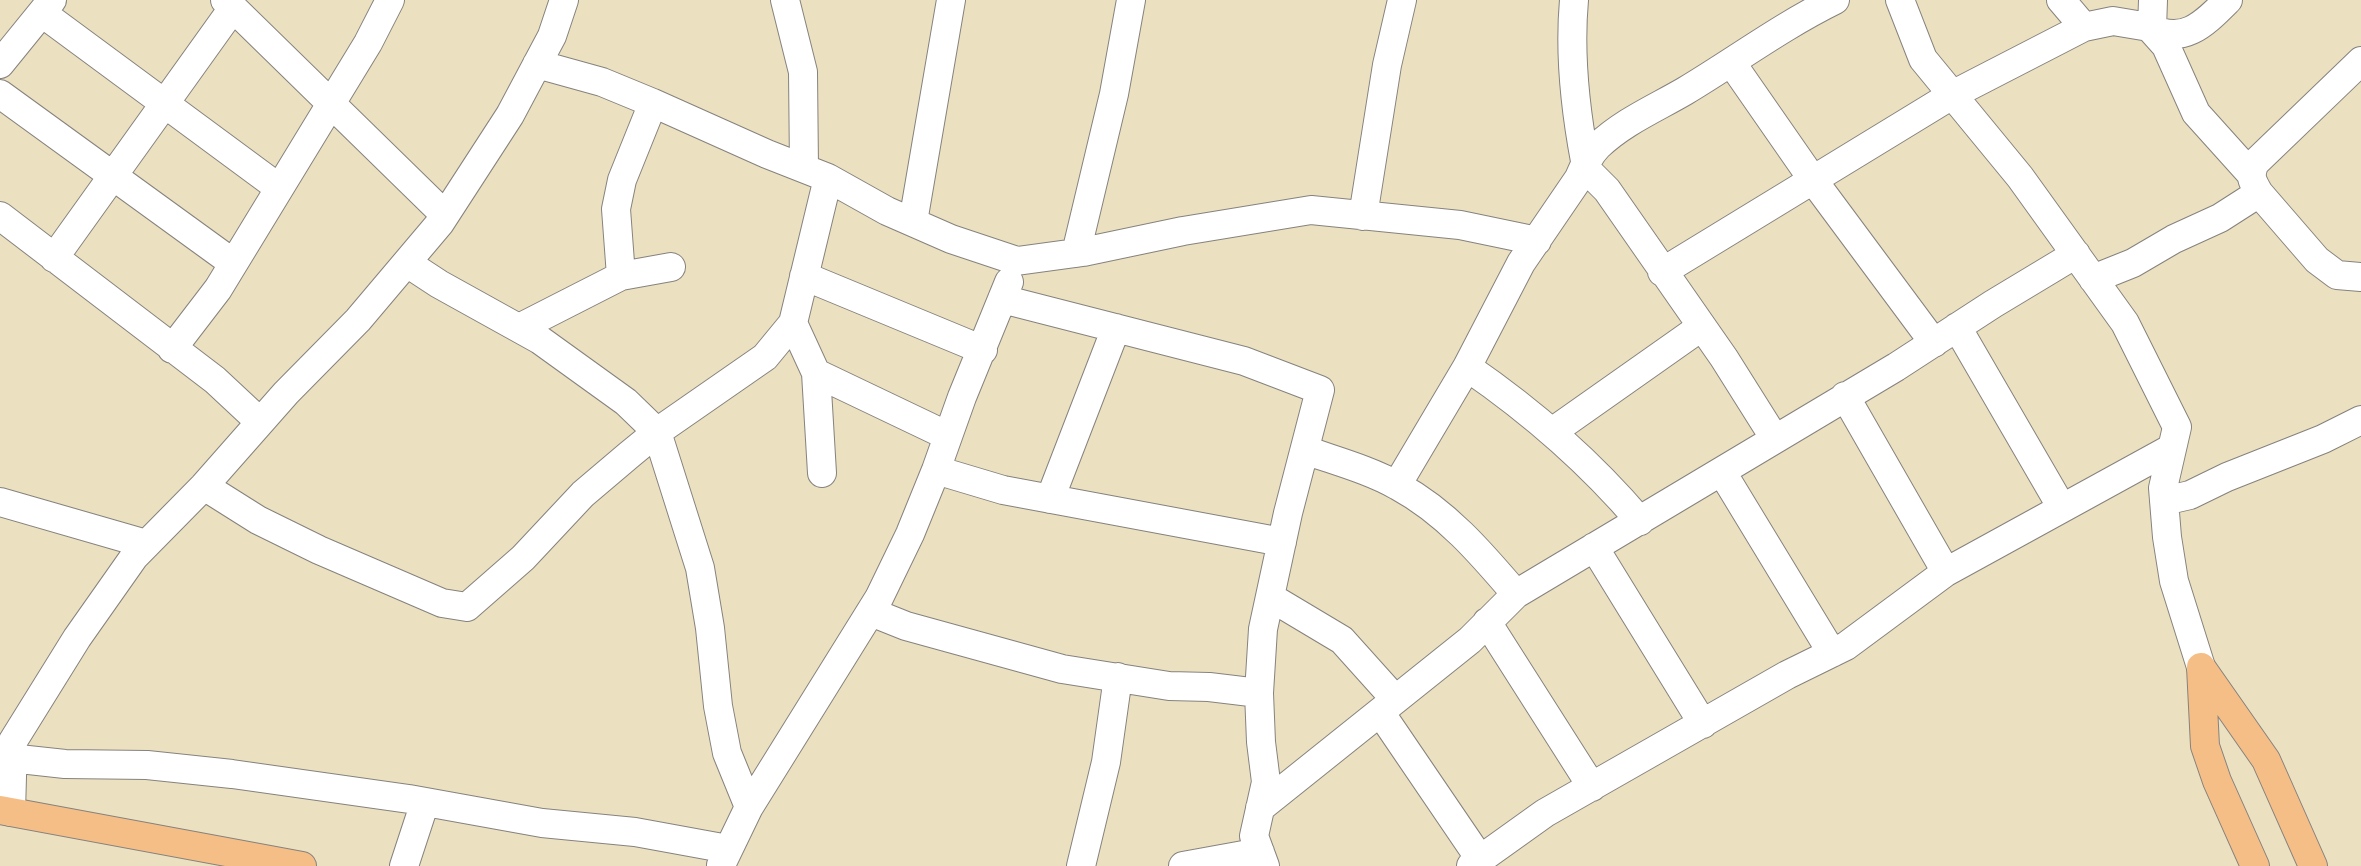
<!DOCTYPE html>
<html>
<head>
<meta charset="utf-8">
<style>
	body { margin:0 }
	canvas { display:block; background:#ebe1c0 }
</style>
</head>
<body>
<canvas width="2361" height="866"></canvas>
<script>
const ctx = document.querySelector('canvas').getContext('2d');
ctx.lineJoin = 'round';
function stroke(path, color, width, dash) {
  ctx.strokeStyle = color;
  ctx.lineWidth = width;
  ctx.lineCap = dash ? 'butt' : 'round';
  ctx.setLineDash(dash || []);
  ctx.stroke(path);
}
const minor = new Path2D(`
	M225,0L445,215
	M785,0L803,72L804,168
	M1574,0C1569,55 1575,108 1585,161
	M1900,0L1923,59L2020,177L2125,323L2177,427L2163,488L2167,537L2174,581L2201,667
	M2061,0L2084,27
	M42,13L279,188
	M2149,27C2183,46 2204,24 2228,0
	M2152,29L2153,0
	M2361,61L2255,163C2249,176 2252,181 2259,193L2317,260L2337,275L2361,277
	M1731,62L1813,180L1934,343
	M0,64L52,0
	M537,64L602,82L653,103L767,154L828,178L887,211L951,239L1017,261L1083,252L1183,231L1311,210L1460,225L1537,241
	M0,94L233,263
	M1579,178C1584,166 1589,155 1598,146C1623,122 1656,108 1685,91C1735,61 1782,26 1835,0
	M0,216L215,380L260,422
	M1363,216L1387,65L1402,0
	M913,222L951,0
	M1076,253L1114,94L1131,0
	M54,258L233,8
	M407,263L439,284L540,340L626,402L657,432L700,568L710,628L718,706L727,753L749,807
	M1662,272L1952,95L2084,27L2113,21L2149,27L2166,46L2196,113L2250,173
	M621,276L616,209L622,180L653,103
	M804,276L983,350
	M2093,279L2133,263L2174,239L2220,218L2259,193
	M1002,299L1244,361L1320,390L1288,513L1263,629L1259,693L1261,742L1266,782L1254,836L1265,866
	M793,323L816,373L822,473
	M1957,327L2062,508
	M519,328L621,276L671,267
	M172,349L218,289L368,43L390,0
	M1467,367C1531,411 1589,461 1640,521
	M816,373L948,436
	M1845,396L1946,572
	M1552,432L1701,327
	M1305,450C1336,461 1370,470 1398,486C1446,512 1481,553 1516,594
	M936,470L1003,490L1282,542
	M1722,472L1832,653
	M1397,485L1467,367L1521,263L1579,178L1585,172L1591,174L1607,190L1724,358L1775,439
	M204,486L258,520L319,550L442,603L467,607L523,558L583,494L629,455L657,432L765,357L793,323L828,178
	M1050,499L1116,328
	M2164,501L2190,495L2227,477L2323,439L2361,420
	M0,502L146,544
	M1594,547L1703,724
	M1270,597L1342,640L1395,699
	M871,612L906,626L1062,669L1169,686L1209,687L1259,693
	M1487,622L1592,787
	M1380,712L1480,859
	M0,757L65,764L147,765L232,774L409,799L542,823L635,832L728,849
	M1260,808L1470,640L1516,594L1896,367L1993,304L2076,254
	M11,812L13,741L77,638L134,557L204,486L286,393L358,320L440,223L510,115L552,36L564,0
	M721,865L749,807L879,598L910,534L936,470L962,397L1009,282
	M404,866L425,802
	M1081,866L1106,762L1118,677
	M1183,866L1260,852
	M1471,866L1545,813L1787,675L1846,646L1946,572L2172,448`);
const major = new Path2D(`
	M0,810L302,866
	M2255,866L2217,781L2205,746L2201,667L2266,760L2313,866`);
stroke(minor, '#86827e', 30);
stroke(major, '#86827e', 30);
stroke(minor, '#fff', 28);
stroke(major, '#f6be87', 28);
</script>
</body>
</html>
